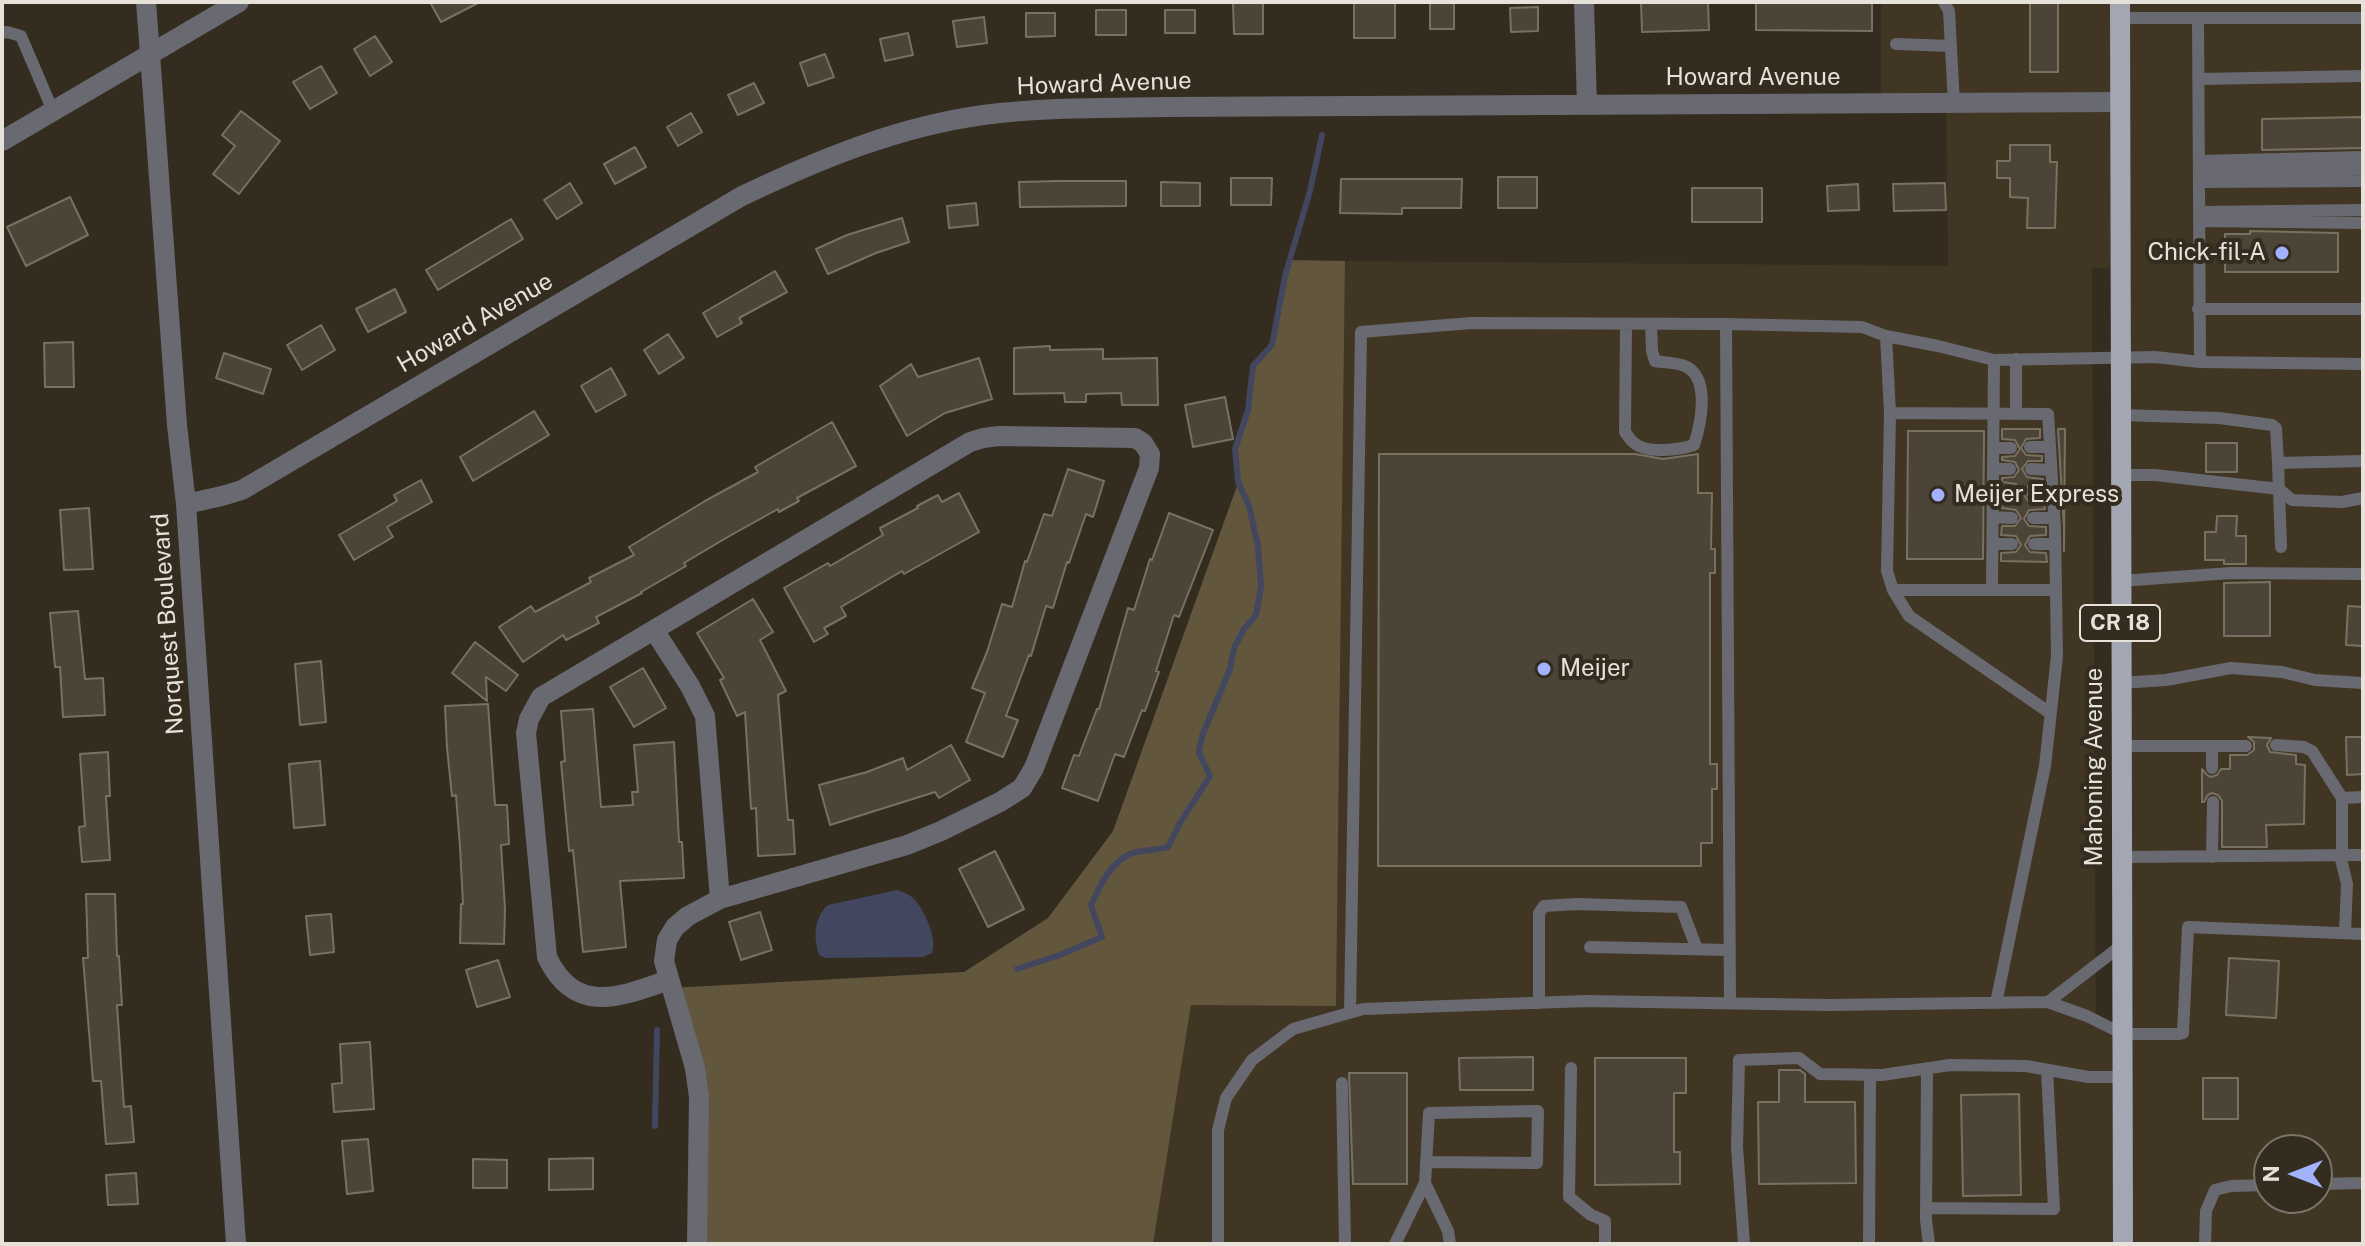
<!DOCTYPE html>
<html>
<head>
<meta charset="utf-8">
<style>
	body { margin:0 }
	#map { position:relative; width:2365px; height:1246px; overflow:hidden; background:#332c1f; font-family:"Public Sans",sans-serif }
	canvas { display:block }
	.frame { position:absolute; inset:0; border:4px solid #e6e1d9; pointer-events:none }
	.north { position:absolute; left:2253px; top:1134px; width:80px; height:80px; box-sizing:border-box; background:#332c1f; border:2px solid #7b7469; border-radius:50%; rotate:270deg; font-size:22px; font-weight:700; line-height:32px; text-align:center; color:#e6e1d9 }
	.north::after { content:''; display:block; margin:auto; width:28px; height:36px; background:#a3b2fd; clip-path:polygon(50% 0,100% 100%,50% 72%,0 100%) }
</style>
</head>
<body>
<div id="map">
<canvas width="2365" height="1246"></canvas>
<div class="frame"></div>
<div class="north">N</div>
</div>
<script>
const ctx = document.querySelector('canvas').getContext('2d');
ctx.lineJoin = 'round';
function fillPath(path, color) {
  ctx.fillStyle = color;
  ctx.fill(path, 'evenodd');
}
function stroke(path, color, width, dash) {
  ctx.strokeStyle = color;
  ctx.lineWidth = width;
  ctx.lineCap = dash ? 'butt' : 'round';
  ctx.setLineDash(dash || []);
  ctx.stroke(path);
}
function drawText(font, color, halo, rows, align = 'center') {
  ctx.font = font + ' "Public Sans",sans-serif';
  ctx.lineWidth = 8;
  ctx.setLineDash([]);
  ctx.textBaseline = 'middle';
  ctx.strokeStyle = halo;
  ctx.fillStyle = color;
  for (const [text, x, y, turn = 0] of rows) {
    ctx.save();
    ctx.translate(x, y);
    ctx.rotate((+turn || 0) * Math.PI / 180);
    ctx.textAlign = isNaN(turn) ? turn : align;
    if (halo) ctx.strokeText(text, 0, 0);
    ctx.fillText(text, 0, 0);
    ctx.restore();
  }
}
const built = new Path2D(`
	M1881,2H2363V1244H1153L1191,1004L1336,1005L1345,261L1948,266L1946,104H1881ZM2120,267L2122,1024L2096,1023L2092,268ZM2269,1150H2317V1198H2269Z`);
const green = new Path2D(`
	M1290,260L1345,261L1336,1006L1191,1005L1153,1244H697L699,1097L671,988L964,972L1048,918L1113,831L1238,483L1235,449L1248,410L1253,366L1272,345Z`);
const water = new Path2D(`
	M897,890C903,892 909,894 914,899C924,909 938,940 932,953L923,957L825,958L819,955C813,938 814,917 828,905Z`);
const stream = new Path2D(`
	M1017,969L1060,955L1102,937L1091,905C1100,886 1109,864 1130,854C1135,851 1159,850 1168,847L1180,823L1210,776L1199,753L1202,736L1230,669L1234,648L1244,629L1256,615L1261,587L1258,546L1249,506L1238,482L1235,449L1248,410L1253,366L1272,345L1285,276L1310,191L1322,135
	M655,1126L657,1030`);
const building = new Path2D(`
	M430,2H480L441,22Z
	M1233,2H1263V34H1234Z
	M1354,2H1395V38H1354Z
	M1430,2H1454V29H1430Z
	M1641,2H1708L1709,30L1642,32Z
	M1824,2H1872V31L1756,30V3Z
	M2030,2H2058V72H2030Z
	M1538,7V31L1511,32L1510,8Z
	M1096,10H1126V35H1096Z
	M1165,10H1195V33H1165Z
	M1026,13H1055V36L1026,37Z
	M984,17L987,43L957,47L953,21Z
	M908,33L913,55L885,61L880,39Z
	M375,36L392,62L370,76L354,49Z
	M825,54L834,77L808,86L800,63Z
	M321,66L337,93L310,109L293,82Z
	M754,83L764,103L738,115L728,95Z
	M241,111L280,141L239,194L213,174L235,146L222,135Z
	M691,113L702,132L678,146L667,127Z
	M2363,117V148L2262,150V119Z
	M2010,145H2050V162H2057L2055,228H2027L2028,198L2010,197V178H1997V161H2010Z
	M635,147L646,167L615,184L604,164Z
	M1498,177H1537V208H1498Z
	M1231,178H1272L1271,205H1231Z
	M1341,179H1462L1461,208H1402V214L1340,213Z
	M1058,181H1126V206L1020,207L1019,182Z
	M1161,182L1200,183V206H1161Z
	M570,183L582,203L557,219L544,200Z
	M1945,183L1946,210L1894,211L1893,184Z
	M1858,184L1859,210L1828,211L1827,186Z
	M1692,188H1762V222H1692Z
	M70,197L88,235L26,266L7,227Z
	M976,203L978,225L949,228L947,206Z
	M902,218L909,242L876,253L828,274L816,249L847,235Z
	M511,219L523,239L438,290L426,270Z
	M2250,231L2338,233V272H2225V234H2250Z
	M775,271L787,292L739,318L742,323L717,337L703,313Z
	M395,289L406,312L368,332L356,309Z
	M321,325L335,350L302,370L287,345Z
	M668,334L684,358L659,374L644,350Z
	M73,342L74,387H45L44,343Z
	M1050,346V350L1103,349V359L1157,358L1158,405H1122L1121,393L1086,394V402H1065L1064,393L1014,394V348Z
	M224,353L271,369L263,394L216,378Z
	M979,358L992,399L945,413L907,436L880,386L911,364L918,377Z
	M611,368L626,395L596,412L581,386Z
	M1225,397L1233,439L1193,447L1185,405Z
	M534,411L549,435L473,481L460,457Z
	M832,422L856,466L797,498L799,501L779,512L778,509L726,538L684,563L686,566L641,592L642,593L596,617L599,623L566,640L563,635L523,662L499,627L531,606L535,612L591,582L589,578L634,555L629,547L705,501L758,472L755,467Z
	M2002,429H2040V438L2026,439L2021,448L2026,455L2042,456V461H2028L2022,469L2027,477L2043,479V485H2029L2023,493L2028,501L2044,503L2045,509L2029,510L2024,519L2029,526L2046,527V535L2030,536L2025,545L2030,552L2046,553L2047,562L2001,561V553L2016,552L2021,545L2016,536L2001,535L2002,526H2015L2021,518L2016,510L2002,508V500H2015L2021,492L2016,484L2002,482V478L2014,477L2019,470L2015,462L2002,460V457L2015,456L2020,449L2015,440L2002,439Z
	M2058,429H2065L2064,551V528Z
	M1908,431H1984L1983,559H1907Z
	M2206,443H2237V472H2206Z
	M1379,454H1635L1663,459L1698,454V493H1712L1711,549H1715V573H1710V764H1717V789H1712V843H1701V866H1378Z
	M1068,469L1104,481L1093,517L1086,514L1069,563L1067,562L1053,608L1046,606L1031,656L1029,655L1006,716L1018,720L1003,757L966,742L985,693L972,688L987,652L1002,604L1012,607L1025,561L1027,562L1044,514L1052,516Z
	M421,480L432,502L387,527L393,537L354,560L339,535L397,501L394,495Z
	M959,493L979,532L904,574L902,571L841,607L846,616L824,628L828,634L814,642L784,588L828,563L830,566L883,535L880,528L918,508L917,506L938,495L942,502Z
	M89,508L93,569L64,570L60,510Z
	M1169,513L1213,530L1179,617L1174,615L1156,671L1159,672L1145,711L1142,710L1124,757L1115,754L1098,801L1062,788L1074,755L1079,756L1097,709H1099L1128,608L1134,610L1150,559L1152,560Z
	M2217,516H2237L2236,536H2246V564H2224V560H2205V532H2216Z
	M2270,582V636H2224V583Z
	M753,599L773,632L760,640L786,691L778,695L788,820H793L795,854L758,856L756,808L751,809L745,712L737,716L720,680L724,678L697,633Z
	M2348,606L2363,607V646L2346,645Z
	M78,611L85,679L103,678L105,715L63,717L60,667H55L50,613Z
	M475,642L518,675L506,691L486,677L487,701L452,673Z
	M321,661L326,722L300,725L295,664Z
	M643,668L666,708L634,727L610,687Z
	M488,704L495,805H507L509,844L501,845L505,909L504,944L460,943L461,904H463L460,847L456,795L452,796L447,748L445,706Z
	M593,709L601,807L633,805L632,792H638L634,745L674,742L679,842H682L684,878L620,881L626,947L583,952L573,850L569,851L561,762L565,761L561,711Z
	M2248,737L2271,738L2267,745L2270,752L2296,755V764L2305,765L2304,824L2266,825L2267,847H2222V801L2218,795L2212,793L2208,795L2204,802H2202V769L2207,775L2211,777L2217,775L2221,769H2230V755H2247L2254,750V742Z
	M2346,737H2363V774L2347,775Z
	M951,745L970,780L939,798L935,792L830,825L819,785L867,772L903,758L907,770Z
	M108,752L110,796H106L110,860L82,862L79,827L85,826L80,754Z
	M320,761L325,825L294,828L289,764Z
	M995,851L1024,909L988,927L959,869Z
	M86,894H115L117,956H119L122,1005H117L124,1107L131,1106L134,1142L106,1144L101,1081H93L83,958H88Z
	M760,912L772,950L741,960L729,922Z
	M331,914L334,952L310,955L306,916Z
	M2229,958L2279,961L2276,1018L2226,1015Z
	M498,960L510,997L477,1007L466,970Z
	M370,1042L374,1109L334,1112L332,1084L342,1083L340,1044Z
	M1533,1057V1090H1460L1459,1058Z
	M1595,1058H1686V1093H1674V1152H1680V1184L1595,1185Z
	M1779,1070H1800L1805,1074V1102H1855L1856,1183L1759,1184L1758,1102H1779Z
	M1349,1073H1407V1184H1353Z
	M2203,1078H2238V1119H2203Z
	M2019,1094L2021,1195L1963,1196L1961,1095Z
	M368,1139L373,1191L347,1194L342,1141Z
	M593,1158V1189L549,1190V1159Z
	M473,1159L507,1160V1188H473Z
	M136,1173L138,1204L108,1205L106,1175Z`);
const service = new Path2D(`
	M1944,2L1949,11L1954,103
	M2198,18H2363
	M2,33L7,32L21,36L53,111
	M1896,44L1951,46
	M2199,79L2363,76
	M2199,161L2363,157
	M2199,171L2363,169
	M2199,182L2363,181
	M2199,212L2363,210
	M2199,221L2363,223
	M2198,309H2363
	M1626,324L1625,432C1628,436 1630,440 1634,443C1647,454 1679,450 1694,445C1701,424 1710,380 1687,367C1678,362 1665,363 1655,361L1652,351L1651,324
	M2200,362L2363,364
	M1890,413L1886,336L1938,346L1994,360L2155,357L2200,362L2198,18H2120
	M2016,414V359
	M2120,415L2219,418L2272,425L2276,428L2278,463L2363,461
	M2030,447H2050
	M1994,448H2011
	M2278,463L2281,547
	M1994,469H2010
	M2031,469L2051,470
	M2120,475H2155L2279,489L2292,500L2342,502L2363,498
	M1993,491L2012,492
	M2032,493L2053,494
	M1993,517L2012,518
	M2033,518H2054
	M1993,544H2012
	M2034,544H2055
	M2120,581L2231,573L2363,574
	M1893,590H2056
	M1992,590L1994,360
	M2120,683L2166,680L2231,668L2282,672L2315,680L2363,683
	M2276,745L2304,747L2312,751L2342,798V850L2340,855L2347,884L2345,933
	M2120,746H2246
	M2212,746V768
	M2342,798L2363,797
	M2121,857L2363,855
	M2212,857L2213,802
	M1590,947L1730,950
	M2048,1002L2122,945
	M1539,1003V913L1544,906L1576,904L1681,907L1697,949
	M1730,1003L1726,324L1862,327L1886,336
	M1996,1003L2045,766L2057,656L2055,528L2048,414L1890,413L1887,571L1893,590L1909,616L2050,713
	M1350,1012L1361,332L1471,323L1726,324
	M1571,1068L1569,1197L1591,1215L1605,1221V1244
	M1927,1069L1926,1220L1929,1244
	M1342,1083L1345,1244
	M1425,1183L1429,1113L1538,1111L1537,1163L1426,1162
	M2317,1184L2363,1183
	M1926,1208L2054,1209L2047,1070
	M1218,1244V1130L1226,1098L1252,1060L1293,1029L1363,1009L1587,1001L1828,1005L2048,1002L2087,1016L2123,1034H2178L2183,1033L2188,927L2363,934
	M1395,1244L1425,1183L1448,1231L1450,1244
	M1744,1244L1737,1147L1739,1060L1799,1058L1820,1074L1882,1075L1950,1065L2026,1066L2088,1077H2123
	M1869,1244L1870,1075
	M2205,1244L2206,1211L2215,1190L2231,1186L2269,1185`);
const minor = new Path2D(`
	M1584,2L1587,105
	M150,54L177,425L186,504L236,1244
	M186,504L222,496L242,490L742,196C820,159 897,127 983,115C1043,107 1105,108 1166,107L2120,102
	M654,630L690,686L705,716L720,899
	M669,980C620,997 575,1016 547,957L526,733L529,719L541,697L970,442L983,438L999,436L1135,438L1143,443L1150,454L1149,468L1034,768L1022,788L1000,802L941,831L907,845L720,899L688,916L675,927L667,940L664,961L695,1068L699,1097L697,1244`);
const tertiary = new Path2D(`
	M146,2L150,54
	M2,141L239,2`);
const primary = new Path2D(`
	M2120,2L2123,1244`);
const markers = [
	[2282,253,8,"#a3b2fd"],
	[1938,495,8,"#a3b2fd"],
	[1544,669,8,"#a3b2fd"]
];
const shields = [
	[2120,623,80]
];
const shieldNames = [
	["CR 18",2120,623]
];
const streetNames = [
	["Howard Avenue",1753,78],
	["Howard Avenue",1104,84,-2],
	["Howard Avenue",475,323,-30],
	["Norquest Boulevard",168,624,-94],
	["Mahoning Avenue",2095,767,-90]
];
const poiNames = [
	["Chick-fil-A",2266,253,"right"],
	["Meijer Express",1954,495],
	["Meijer",1560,669]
];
fillPath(built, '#403623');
fillPath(green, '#62563d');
fillPath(water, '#42475f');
stroke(stream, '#42475f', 6);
fillPath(building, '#4c4537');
stroke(building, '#787162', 2);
stroke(service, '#696a71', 12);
stroke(minor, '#696a71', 20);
stroke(tertiary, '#696a71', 20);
stroke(primary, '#a3a7b4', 20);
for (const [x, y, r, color] of markers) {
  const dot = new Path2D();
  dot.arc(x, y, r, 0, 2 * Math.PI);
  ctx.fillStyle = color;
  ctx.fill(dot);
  stroke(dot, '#332c1f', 3);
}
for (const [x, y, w] of shields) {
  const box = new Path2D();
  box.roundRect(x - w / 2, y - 18, w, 36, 6);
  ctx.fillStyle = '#332c1f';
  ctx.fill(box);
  stroke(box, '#e6e1d9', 2);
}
drawText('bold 22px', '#e6e1d9', null, shieldNames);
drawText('24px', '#e6e1d9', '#332c1f', streetNames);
drawText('24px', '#e6e1d9', '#332c1f', poiNames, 'left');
</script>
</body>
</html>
